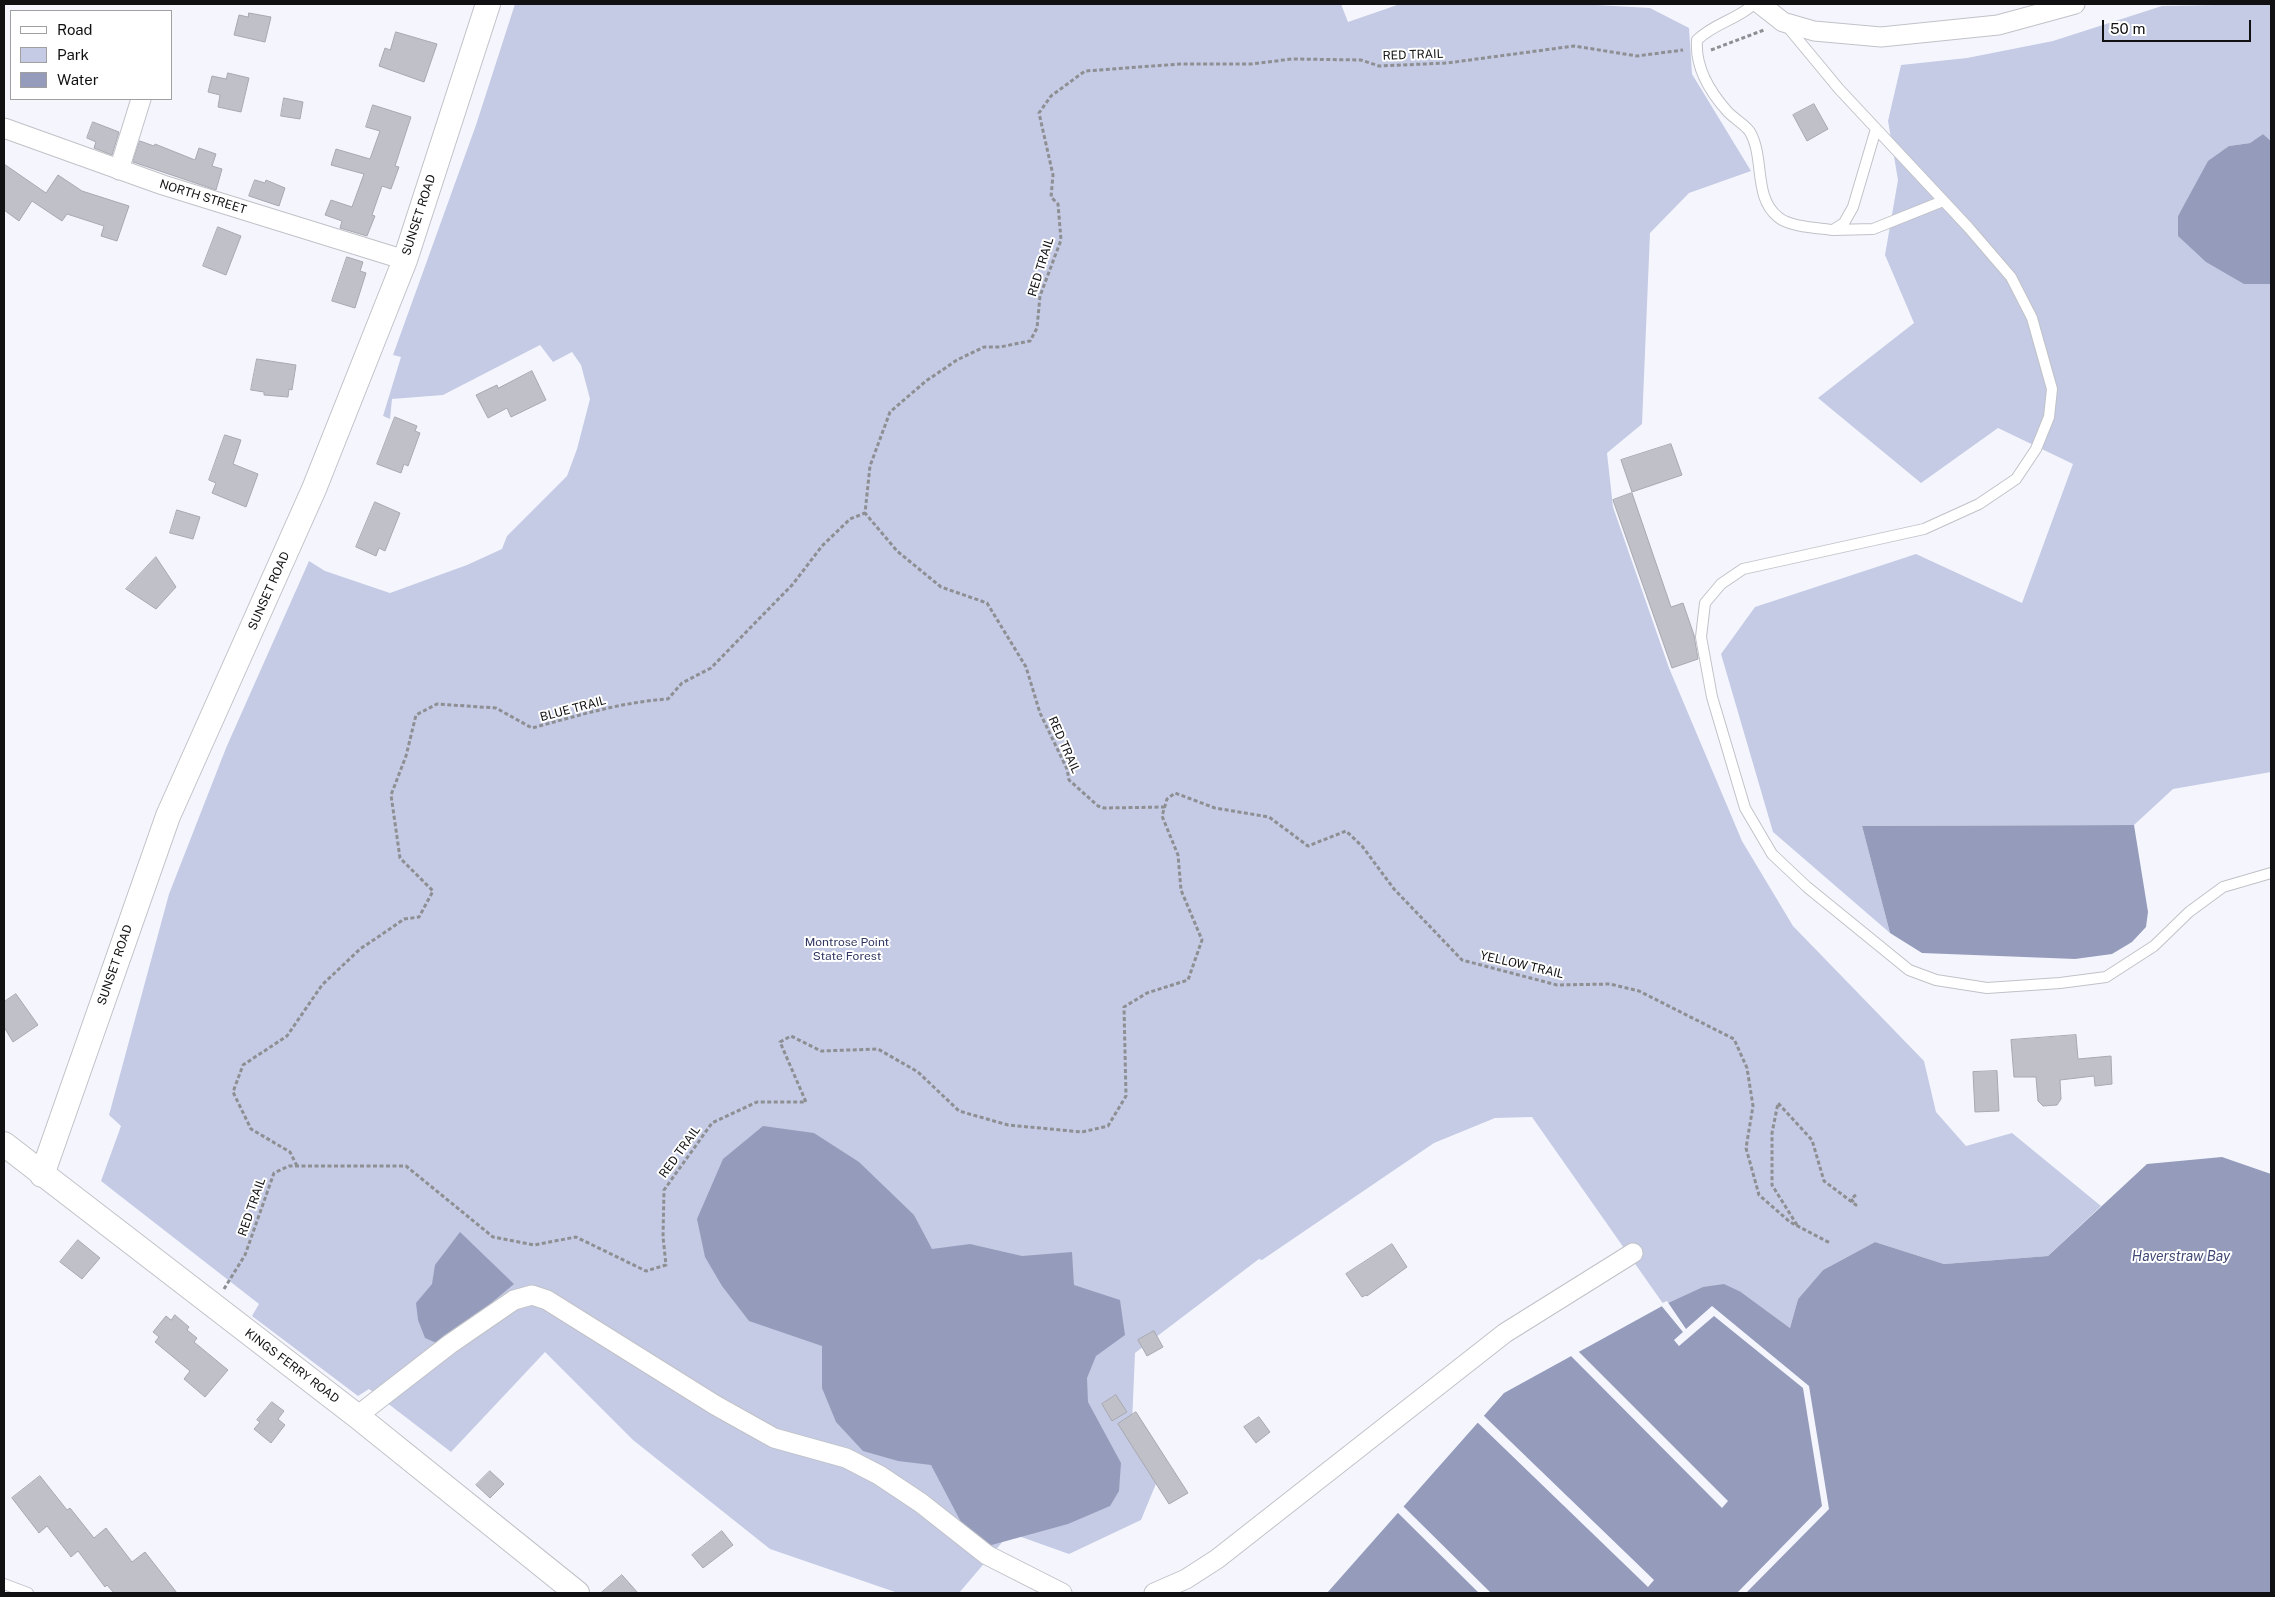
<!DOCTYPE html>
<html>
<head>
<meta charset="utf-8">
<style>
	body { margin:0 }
	#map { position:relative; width:2275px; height:1597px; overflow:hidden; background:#f5f6fd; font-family:"Public Sans",sans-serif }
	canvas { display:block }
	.frame { position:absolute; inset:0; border:5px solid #111113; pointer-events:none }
	.legend { position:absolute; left:10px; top:10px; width:162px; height:90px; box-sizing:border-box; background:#fff; border:1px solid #a0a0a1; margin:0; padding:6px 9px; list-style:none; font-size:15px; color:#111113 }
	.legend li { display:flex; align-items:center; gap:10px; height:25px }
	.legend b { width:25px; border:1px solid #a0a0a1 }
	.scale { position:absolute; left:2102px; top:20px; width:149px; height:22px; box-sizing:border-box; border:2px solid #111113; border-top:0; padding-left:6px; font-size:15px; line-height:18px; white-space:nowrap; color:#111113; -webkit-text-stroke:4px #fff; paint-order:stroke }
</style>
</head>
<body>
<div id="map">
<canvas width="2275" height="1597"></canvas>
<div class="frame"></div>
<ul class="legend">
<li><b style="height:6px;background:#fff"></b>Road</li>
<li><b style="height:14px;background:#c5cbe5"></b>Park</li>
<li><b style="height:14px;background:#959cbb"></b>Water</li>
</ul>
<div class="scale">50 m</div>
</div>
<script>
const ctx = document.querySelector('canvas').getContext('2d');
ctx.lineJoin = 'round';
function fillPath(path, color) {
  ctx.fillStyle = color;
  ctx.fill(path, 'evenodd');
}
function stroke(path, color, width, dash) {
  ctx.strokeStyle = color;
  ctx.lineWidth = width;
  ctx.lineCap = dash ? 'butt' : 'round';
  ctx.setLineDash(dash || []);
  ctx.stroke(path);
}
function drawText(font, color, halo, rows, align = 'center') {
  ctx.font = font + ' "Public Sans",sans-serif';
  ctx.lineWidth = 4;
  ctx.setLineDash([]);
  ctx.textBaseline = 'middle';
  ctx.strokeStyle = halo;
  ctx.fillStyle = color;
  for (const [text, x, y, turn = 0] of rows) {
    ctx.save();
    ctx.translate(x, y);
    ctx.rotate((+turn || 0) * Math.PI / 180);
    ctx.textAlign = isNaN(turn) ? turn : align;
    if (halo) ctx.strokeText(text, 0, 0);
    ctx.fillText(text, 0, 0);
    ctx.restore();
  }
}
const green = new Path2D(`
	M515,4H1341L1348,22L1400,4H1579L1650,8L1689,28L1692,74L1751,171L1689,193L1650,233L1642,424L1607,453L1613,507L1669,668L1742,841L1793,926L1924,1061L1936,1112L1966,1146L2012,1133L2101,1206L2048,1256L1944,1264L1875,1242L1823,1270L1798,1299L1790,1328L1741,1292L1664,1305L1532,1117L1495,1118L1434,1143L1262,1260L1259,1259L1135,1353L1132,1424L1160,1474L1141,1520L1069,1554L1010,1533L959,1593H898L770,1549L633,1440L545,1352L451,1452L369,1389L358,1396L252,1316L259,1304L101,1181L121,1126L109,1115L169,894L226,748L309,561L325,571L390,593L467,565L502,549L507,536L567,476L577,449L590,399L581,365L572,352L553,362L540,345L443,395L392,399L390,419L383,416L401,357L393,355L476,125Z
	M2271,4V141L2263,134L2250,143L2229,146L2190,196L2178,216L2244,284H2271V772L2173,789L2134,825L1862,826L1890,933L1773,832L1721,654L1755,607L1916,554L2022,603L2073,464L1998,428L1921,483L1818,398L1914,323L1885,255L1898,180L1888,121L1901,65L1967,58L2053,41L2162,6Z`);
const water = new Path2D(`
	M2263,134L2271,141V284H2244L2206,262L2178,236V216L2208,161L2229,146L2250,143Z
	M2134,825L2148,912L2146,927L2132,942L2112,954L2075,959L1922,953L1890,933L1862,826Z
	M763,1126L814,1133L859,1162L914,1215L932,1249L970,1244L1022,1256L1072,1252L1074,1285L1120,1300L1125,1335L1096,1356L1087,1378L1088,1402L1121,1463L1119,1491L1110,1506L1068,1524L988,1546L961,1522L931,1465L898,1461L863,1451L836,1422L822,1388V1346L749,1321L722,1286L705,1257L697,1219L723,1159Z
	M2222,1157L2271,1174V1593H1327L1504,1393L1664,1305L1703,1287L1724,1284L1741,1292L1790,1328L1798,1299L1823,1270L1875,1242L1944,1264L2048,1256L2147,1164Z
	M460,1232L514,1284L441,1345L425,1338L418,1320L416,1303L432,1284L435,1265Z`);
const pier = new Path2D(`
	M1667,1301L1686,1329L1712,1306L1809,1386L1829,1509L1746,1593H1737L1822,1506L1803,1388L1714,1316L1679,1346L1674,1340L1683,1332L1660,1304Z
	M1577,1350L1728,1501L1722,1508L1569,1354Z
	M1482,1414L1654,1580L1648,1587L1476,1421Z
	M1402,1505L1491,1593H1479L1396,1511Z`);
const building = new Path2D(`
	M249,13L271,17L265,42L234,35L239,15L248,17Z
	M396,32L437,44L424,82L379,66L385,48L390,50Z
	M228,73L249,78L241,112L218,107L220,95L208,92L212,76L226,79Z
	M284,98L303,102L300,119L281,116Z
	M1814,104L1828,129L1807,141L1793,115Z
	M373,105L411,117L395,166L399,167L391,189L382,186L372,215L375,216L367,236L340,228L342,221L325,215L331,200L352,207L364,174L331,165L336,149L370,159L380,131L366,127Z
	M93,122L119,132L112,155L94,148L96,142L87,138Z
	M140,141L154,146L155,144L195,160L199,148L216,154L212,166L222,169L216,190L133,162Z
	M4,164L46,193L58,175L82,191L129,206L117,241L101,236L104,226L67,214L62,221L32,201L19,221L4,210Z
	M255,180L265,183L266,180L285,188L279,206L249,196Z
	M218,227L241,236L226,275L203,266Z
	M347,257L363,262L360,271L366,273L355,308L332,301Z
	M257,359L296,365L292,390L289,389L288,397L264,395V392L251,390Z
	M532,371L546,400L511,417L507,408L488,418L476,395L497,385L498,388Z
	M395,417L417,426L415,431L420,433L408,466L404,464L401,473L377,464Z
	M225,435L241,440L233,464L258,474L246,507L212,493L216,483L209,480Z
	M1671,444L1682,475L1632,492L1621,460Z
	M1632,493L1671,607L1683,603L1694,635L1698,659L1672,668L1613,500Z
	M375,502L400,513L385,551L379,548L376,556L356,547Z
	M177,510L200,517L193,539L170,533Z
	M156,557L176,587L156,609L126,589Z
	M16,994L38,1025L13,1042L4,1027V1002Z
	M2076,1035L2078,1059L2111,1056L2112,1084L2095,1086L2094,1076L2060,1080L2061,1099L2057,1105L2043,1106L2038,1101L2036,1077H2014L2011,1040Z
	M1997,1071L1999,1111L1975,1112L1973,1072Z
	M78,1240L100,1258L82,1279L60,1262Z
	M1392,1244L1407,1267L1367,1296L1366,1295L1362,1297L1346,1274Z
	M175,1315L189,1327L187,1330L197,1338L194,1342L228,1370L205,1397L184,1379L190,1371L155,1342L159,1337L153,1332L166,1316L171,1320Z
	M1154,1331L1163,1347L1147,1356L1138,1340Z
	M1116,1395L1127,1412L1112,1421L1102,1404Z
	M272,1402L284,1411L278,1419L285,1425L271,1443L254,1429L260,1422L257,1420Z
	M1136,1412L1188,1493L1169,1504L1118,1424Z
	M1259,1417L1270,1432L1256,1443L1244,1427Z
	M490,1471L504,1484L490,1498L476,1485Z
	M40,1476L67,1510L70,1508L94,1538L106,1528L132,1562L145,1552L177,1593H114L107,1585L105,1587L78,1551L71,1557L47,1526L39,1533L12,1498Z
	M722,1531L733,1545L703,1568L692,1555Z
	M622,1575L638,1593H601Z`);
const path = new Path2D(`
	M1711,50L1764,30
	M1165,807L1104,808L1098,806L1069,780L1067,769L1040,713L1026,667L987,603L941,587L897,551L865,513L870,466L890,412L926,381L957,360L984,347H1000L1030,341L1037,328L1040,296L1061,240L1058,204L1051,197L1053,175L1039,113L1051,96L1085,71L1180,64H1251L1292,59L1361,60L1379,66L1447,63L1574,46L1637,56L1683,50
	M297,1166L290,1152L251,1129L233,1092L243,1065L287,1036L322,985L360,949L381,935L404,919L419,917L433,891L400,858L391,795L406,756L416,715L437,704L496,708L532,728C577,716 621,702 668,699L682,683L711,668L793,584L822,546L850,519L865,513
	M1797,1225L1772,1185V1133L1778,1103L1812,1140L1824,1181L1856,1205L1851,1199L1857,1194
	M224,1289L245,1255L274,1173L289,1166H406L493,1237L534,1245L576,1237L646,1271L666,1265L663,1237L664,1190L712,1123L757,1102H806L780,1042L791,1036L821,1051L878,1049L918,1072L959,1111L1008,1125L1082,1132L1108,1126L1126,1096L1124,1007L1147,993L1188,980L1202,940L1181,890L1178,855L1162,816L1167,799L1175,793L1215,808L1269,817L1308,846L1346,831L1362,846L1394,889L1462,960L1557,985L1610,984L1639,991L1734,1039L1747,1068L1753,1106L1746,1148L1759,1195L1790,1222L1830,1243`);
const service = new Path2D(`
	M1754,4C1735,21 1716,22 1697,40C1695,67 1710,92 1727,111C1734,119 1745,124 1750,132C1765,158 1753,197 1778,217C1789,227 1819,228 1833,230
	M1786,25L1839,89L1968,227L2011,277L2032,318L2052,389L2049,417L2036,449L2016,479L1979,504L1924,529L1743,569L1721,584L1705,603L1701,637L1712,697L1745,808L1772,854L1807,887L1909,970L1936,980L1987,988L2060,983L2106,977L2154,946L2189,912L2223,887L2271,873
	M1876,129L1853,207L1844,223L1833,230L1873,229L1943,201
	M4,1584L28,1593`);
const minor = new Path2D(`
	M1760,4L1783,22L1814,31L1881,37L1998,25L2075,4
	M4,128L163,185L405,260
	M119,170L141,99
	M357,1416L450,1344L514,1300L532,1295L547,1300L715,1405L774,1438L846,1458L879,1475L921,1503L987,1555L1062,1593
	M1154,1593L1186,1579L1217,1559L1505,1333L1633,1253`);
const tertiary = new Path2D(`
	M4,1144L357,1416L577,1593
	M42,1175L168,816L314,489L405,260L488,4`);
const streetNames = [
	["RED TRAIL",1413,55,-2],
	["NORTH STREET",203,197,17],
	["SUNSET ROAD",419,215,-72],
	["RED TRAIL",1041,267,-73],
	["SUNSET ROAD",269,591,-66],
	["BLUE TRAIL",573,709,-15],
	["RED TRAIL",1064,745,66],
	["SUNSET ROAD",115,965,-71],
	["YELLOW TRAIL",1522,965,13],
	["RED TRAIL",680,1152,-54],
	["RED TRAIL",252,1207,-71],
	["KINGS FERRY ROAD",292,1366,37]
];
const parkNames = [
	["Montrose Point",847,942],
	["State Forest",847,956]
];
const waterNames = [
	["Haverstraw Bay",2181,1257]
];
fillPath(green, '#c5cbe5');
fillPath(water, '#959cbb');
fillPath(pier, '#f5f6fd');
fillPath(building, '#c0c1c8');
stroke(building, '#a8a9b0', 1);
stroke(service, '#c0c2c8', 12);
stroke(minor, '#c0c2c8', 21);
stroke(tertiary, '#c0c2c8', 26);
stroke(path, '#8e8f93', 3, [4, 2.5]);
stroke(service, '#fff', 10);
stroke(minor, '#fff', 19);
stroke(tertiary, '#fff', 24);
drawText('12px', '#111113', '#fff', streetNames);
drawText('12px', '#323864', '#fff', parkNames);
drawText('italic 14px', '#404875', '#fff', waterNames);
</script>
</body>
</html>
